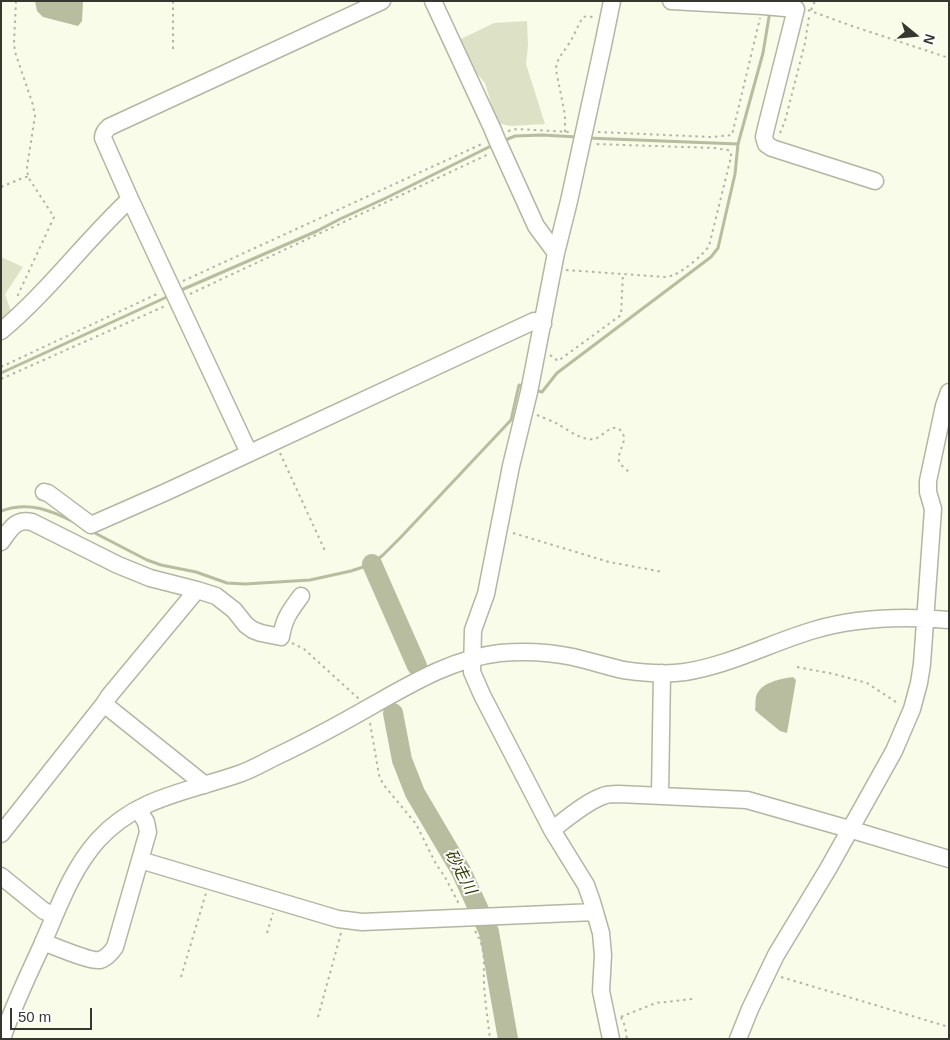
<!DOCTYPE html>
<html>
<head>
<meta charset="utf-8">
<style>
	body { margin:0 }
	#map { position:relative; width:950px; height:1040px; overflow:hidden; background:#f8fce8; font-family:Helvetica,sans-serif }
	canvas { display:block }
	.frame { position:absolute; inset:0; border:2px solid #36372f; pointer-events:none }
	.north { position:absolute; left:890px; top:10px; width:50px; height:50px; -webkit-text-stroke:4px #fff; paint-order:stroke; rotate:107deg; font-size:14px; font-weight:700; line-height:20px; text-align:center; color:#36372f }
	.north::after { content:''; display:block; margin:auto; width:18px; height:22px; background:#36372f; clip-path:polygon(50% 0,100% 100%,50% 72%,0 100%) }
	.scale { position:absolute; left:10px; top:1008px; width:82px; height:22px; box-sizing:border-box; border:2px solid #36372f; border-top:0; padding-left:6px; font-size:15px; line-height:18px; white-space:nowrap; color:#36372f; -webkit-text-stroke:4px #fff; paint-order:stroke }
</style>
</head>
<body>
<div id="map">
<canvas width="950" height="1040"></canvas>
<div class="frame"></div>
<div class="north">N</div>
<div class="scale">50 m</div>
</div>
<script>
const ctx = document.querySelector('canvas').getContext('2d');
ctx.lineJoin = 'round';
function fillPath(path, color) {
  ctx.fillStyle = color;
  ctx.fill(path, 'evenodd');
}
function stroke(path, color, width, dash) {
  ctx.strokeStyle = color;
  ctx.lineWidth = width;
  ctx.lineCap = dash ? 'butt' : 'round';
  ctx.setLineDash(dash || []);
  ctx.stroke(path);
}
function drawText(font, color, halo, rows, align = 'center') {
  ctx.font = font + ' Helvetica,"Noto Sans JP",sans-serif';
  ctx.lineWidth = 4;
  ctx.setLineDash([]);
  ctx.textBaseline = 'middle';
  ctx.strokeStyle = halo;
  ctx.fillStyle = color;
  for (const [text, x, y, turn = 0] of rows) {
    ctx.save();
    ctx.translate(x, y);
    ctx.rotate((+turn || 0) * Math.PI / 180);
    ctx.textAlign = isNaN(turn) ? turn : align;
    if (halo) ctx.strokeText(text, 0, 0);
    ctx.fillText(text, 0, 0);
    ctx.restore();
  }
}
const green = new Path2D(`
	M527,21L528,46L526,64L545,124L510,126L497,123L485,83L466,61L459,40L494,23Z
	M1,257L23,267L5,294L11,312L1,319Z`);
const water = new Path2D(`
	M35,1H83L82,21L78,26L43,17L37,11Z
	M793,677L796,680L787,733L780,731L758,713L755,710C756,706 755,701 756,697C760,682 781,679 793,677Z`);
const stream = new Path2D(`
	M587,138L738,144
	M503,141L515,136L542,135L578,137
	M179,291L317,231L340,219L386,198L493,145
	M1,373L169,296
	M535,390L542,392L557,373L711,257L718,248L735,174L738,144L763,53L770,11
	M1,511C29,501 50,510 74,522
	M91,531L147,560L161,565L196,572L227,583L245,584L310,580L351,571L372,564L383,555L401,537L511,420L519,385L525,386`);
const river = new Path2D(`
	M372,564L417,666
	M393,713L402,760L415,793L461,871L489,932L508,1039`);
const path = new Path2D(`
	M16,1L14,43L15,52L33,105L35,116L27,167L28,177L54,217L17,297
	M173,1V53
	M808,10L852,26L946,57
	M811,10L815,1
	M508,131L517,129L570,132
	M565,132V115L556,70C556,59 564,52 570,42C575,34 578,25 583,17L588,16L596,18
	M598,132L711,137L732,135L760,18
	M780,133L785,121L805,43L809,17
	M1,187L25,177H28
	M566,270L665,277C667,276 672,276 673,275C683,272 704,254 709,246L731,157V152L728,150L714,148L595,144
	M183,281L484,143
	M190,294L489,154
	M550,355L558,361L621,315L623,273
	M1,367L159,293
	M1,379L165,306
	M537,415C544,418 552,421 558,424C568,430 582,441 594,439C602,438 615,418 623,434C627,442 617,452 619,461C620,465 626,469 629,472
	M280,453L326,553
	M513,533L609,562L663,572
	M292,643L304,649L359,699
	M797,667L834,674L867,683L899,704
	M370,723L379,775L383,784L416,824L436,864L445,877L459,904
	M475,931C487,950 483,963 484,984C485,1002 488,1021 490,1039
	M267,933L273,913
	M181,977L206,893
	M781,977L949,1027
	M318,1017L341,933
	M621,1017L623,1016L656,1003L693,999
	M621,1017L625,1026L627,1039`);
const minor = new Path2D(`
	M433,1L492,128L497,140L536,226L556,253
	M671,1L763,6L796,9L766,128L764,137L766,144L772,148L875,181
	M1,331C48,292 85,241 130,199
	M249,453L130,199L103,138C103,133 106,130 109,127L382,1
	M44,492L48,493L91,525L166,492L534,321L543,324
	M1,542C10,530 15,518 32,522L118,565L150,578L197,590L216,596L234,610L246,625L253,630L261,633L281,637C284,618 290,611 301,596
	M104,704L109,696L197,590
	M660,795L662,673
	M552,830C566,819 586,802 603,796C607,794 614,794 619,794L747,800L849,829L949,859
	M1,834L104,704L205,785
	M140,860L338,919L362,922L595,912
	M1,876L44,911L54,915
	M43,942C54,946 91,962 100,960C107,958 111,953 115,947L148,832L146,822L138,809
	M2,1039C13,1006 28,976 42,945C58,909 71,870 98,840C137,797 187,792 239,774C251,770 263,763 275,757C309,741 342,723 375,704C414,682 455,658 500,653C525,651 549,652 573,657C590,661 606,666 623,670C643,673 664,675 685,672C730,665 770,643 814,630C858,617 903,616 949,620
	M611,1039L601,991L603,955L601,933L592,902L586,885L552,830L482,695L472,672L473,630L486,594L511,466L529,392L556,253L569,201L603,45L612,1
	M738,1039L750,1009L776,955L828,869L894,751L912,709L919,683L922,664L933,509L928,492V481L944,406L949,392`);
const waterNames = [
	["砂走川",460,872,62]
];
fillPath(green, '#dde2c7');
fillPath(water, '#b8bd9f');
stroke(stream, '#b8bd9f', 3);
stroke(river, '#b8bd9f', 20);
stroke(minor, '#b2b6a3', 19);
stroke(path, '#b2b5a5', 2, [2.5, 4]);
stroke(minor, '#fff', 16);
drawText('italic 16px', '#363c07', '#fff', waterNames);
</script>
</body>
</html>
